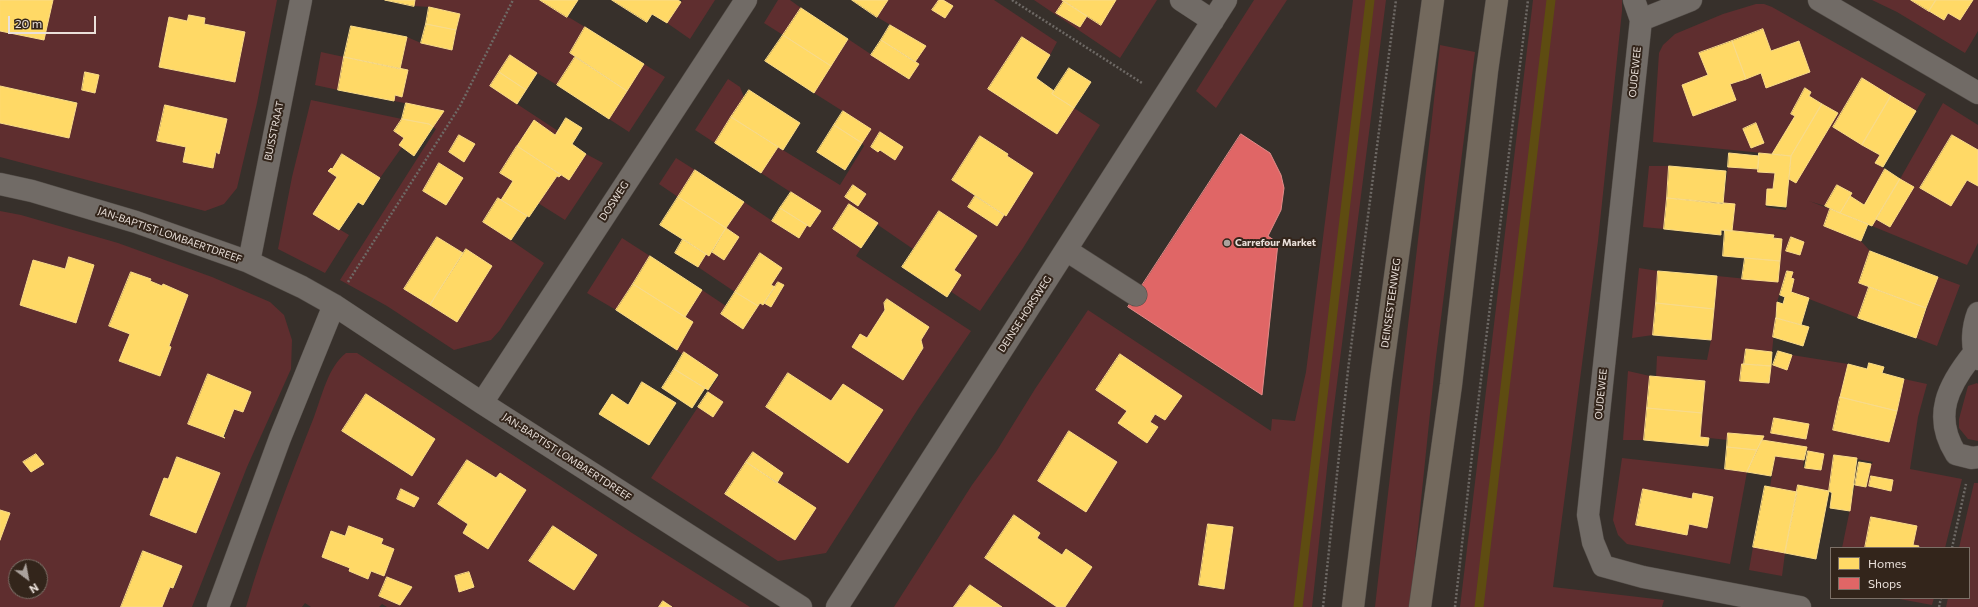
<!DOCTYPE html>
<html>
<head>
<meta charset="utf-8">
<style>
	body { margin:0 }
	#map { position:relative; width:1978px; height:607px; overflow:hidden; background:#37302b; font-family:Commissioner,sans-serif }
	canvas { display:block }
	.legend { position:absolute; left:1830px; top:547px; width:140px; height:52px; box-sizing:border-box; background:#33251b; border:1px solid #7c7067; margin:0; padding:5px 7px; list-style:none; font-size:12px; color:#eae0da }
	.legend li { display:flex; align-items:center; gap:8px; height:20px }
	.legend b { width:20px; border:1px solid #7c7067 }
	.north { position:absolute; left:8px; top:559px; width:40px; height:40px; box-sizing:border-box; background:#33251b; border:1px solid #7c7067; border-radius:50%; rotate:148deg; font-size:11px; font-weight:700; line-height:16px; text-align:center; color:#eae0da }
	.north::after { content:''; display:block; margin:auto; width:14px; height:18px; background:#aba29d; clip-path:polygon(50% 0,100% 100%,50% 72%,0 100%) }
	.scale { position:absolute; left:8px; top:16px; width:88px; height:18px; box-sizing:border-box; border:2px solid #eae0da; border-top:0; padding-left:5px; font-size:12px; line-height:14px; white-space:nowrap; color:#eae0da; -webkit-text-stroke:3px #33251b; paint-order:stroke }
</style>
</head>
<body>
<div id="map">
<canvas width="1978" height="607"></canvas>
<ul class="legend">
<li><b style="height:11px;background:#ffd966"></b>Homes</li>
<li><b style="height:11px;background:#e06666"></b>Shops</li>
</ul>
<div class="north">N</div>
<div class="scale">20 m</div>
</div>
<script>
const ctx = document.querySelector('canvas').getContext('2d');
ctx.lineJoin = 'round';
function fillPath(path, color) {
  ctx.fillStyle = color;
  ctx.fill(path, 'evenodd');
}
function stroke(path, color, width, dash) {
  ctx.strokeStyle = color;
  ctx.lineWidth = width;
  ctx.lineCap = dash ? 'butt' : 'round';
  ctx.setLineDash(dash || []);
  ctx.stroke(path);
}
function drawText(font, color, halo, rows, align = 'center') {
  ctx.font = font + ' Commissioner,sans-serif';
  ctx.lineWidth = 4;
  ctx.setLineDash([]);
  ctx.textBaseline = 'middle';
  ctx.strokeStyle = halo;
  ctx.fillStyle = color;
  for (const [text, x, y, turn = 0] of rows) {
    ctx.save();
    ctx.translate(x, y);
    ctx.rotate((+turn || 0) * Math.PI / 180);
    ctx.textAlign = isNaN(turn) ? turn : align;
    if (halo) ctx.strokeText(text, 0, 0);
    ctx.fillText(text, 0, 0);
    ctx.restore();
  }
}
const green = new Path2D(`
	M53,0H277L257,103L237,188L224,204L205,211L0,157V123L68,138L77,102L0,86V31ZM189,15L205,18L204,24L245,32L235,82L159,67L169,17L187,21ZM85,72L99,75L95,93L82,90ZM165,105L226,119L219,153L216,152L213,168L183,162L186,147L157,141Z
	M415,0H540L585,27L570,53L575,57L557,85L537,73L517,104L558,131L555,135L534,121L500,173L513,181L501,200L498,198L483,221L544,263L500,330L491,340L454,350L387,306L340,280L436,129L433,127L444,111L394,101L395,95L402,97L408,70L400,69L407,37L421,43L452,50L460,14L429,7L414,6ZM459,135L475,145L464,162L449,152ZM437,237L463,253L466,249L492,266L457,322L405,289Z
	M682,0H715L690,39L667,23Z
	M778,0H790L801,8L783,35L764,23Z
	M888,0H994L1057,42L1050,55L1022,37L988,89L1057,134L1074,108L1100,125L1023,248L980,311L950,291L954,270L977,236L939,211L913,249L849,205L833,229L861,248L856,256L971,331L918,409L826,553L778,561L651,478L698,407L713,417L723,402L708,392L720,374L718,375L685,353L683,355L677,350L693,322L685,317L702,290L726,306L721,314L743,329L760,303L763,305L764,303L771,307L784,286L778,282L775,287L771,285L782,268L760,253L735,292L698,267L706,254L712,252L724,260L739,237L726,228L744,202L798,238L807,225L810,227L820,211L761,173L778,147L840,185L864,146L862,143L871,129L814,93L848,39L908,79L918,64L915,62L926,46L877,17ZM880,132L895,159L880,150L878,152L871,147ZM980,136L1008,153L1007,156L1033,173L1006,216L1004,215L997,226L968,207L975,196L952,180ZM887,299L929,327L921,340L923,348L903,380L852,347L860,334L867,338L885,310L884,303ZM788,373L831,401L843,384L883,410L848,462L766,407ZM753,452L783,473L777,483L815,508L795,540L725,494Z
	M1034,0H1062L1064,1L1056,13L1080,27L1087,16L1101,25L1116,0H1157L1120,58Z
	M1254,0H1287L1216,108L1196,91Z
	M1353,0H1386L1332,422L1312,607H1065L1092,567L1067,549L1062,555L1037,538L1040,533L1014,515L985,558L1057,607H1002L970,585L954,607H894L972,485L996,452L1035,389L1088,310L1271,431L1272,419L1295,421L1306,372ZM1120,354L1182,396L1165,420L1155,414L1150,422L1158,427L1147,443L1119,424L1127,411L1096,390ZM1069,432L1117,462L1086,511L1038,481ZM1208,524L1233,528L1224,589L1199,586Z
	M1533,0H1622V11L1598,241L1553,587L1664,600L1662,607H1460Z
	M1872,0H1911L1944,20L1948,13L1960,20L1973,0H1978V31L1965,53L1897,12Z
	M1756,4H1764L1772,7L1926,94L1916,111L1862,79L1833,127L1880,155L1875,163L1885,169L1864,205L1850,196L1852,193L1837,185L1825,206L1809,201L1830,209L1824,226L1861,241L1870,251L1859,283L1869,287L1858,318L1791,292L1794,279L1791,278L1793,272L1787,271L1777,302L1772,352L1746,349L1740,380L1769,383L1771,366L1773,365L1787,369L1792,355L1848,364L1833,430L1889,442L1904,379L1927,384L1918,417L1910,469L1962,479L1945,548H1842L1855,485L1866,487L1871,464L1873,462L1834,455L1829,491L1799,485L1797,492L1770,487L1775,456L1804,460L1803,467L1821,470L1824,454L1808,451L1806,447L1762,440L1764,436L1729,433L1728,440L1700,437L1705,381L1656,377L1657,356L1707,360L1711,340L1717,276L1778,282L1782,239L1773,238V235L1732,231L1735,205L1723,204L1728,167L1758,169V172L1775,173L1773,189H1767L1766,207L1786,210L1789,179L1796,183L1838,113L1809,96L1811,92L1805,88L1791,114L1795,116L1772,154L1653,142L1659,53L1663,45L1675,34L1723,14ZM1763,29L1771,51L1799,41L1810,72L1767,88L1761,73L1730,84L1736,100L1708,75L1700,53ZM1756,123L1764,142L1751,148L1743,129Z
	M1440,45L1475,52L1435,365L1410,607H1375C1396,420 1420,232 1440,45Z
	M321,52L344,57L338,90L315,85Z
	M644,64L665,77L629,132L609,119Z
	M728,79L740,87L744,97L715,143L695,130Z
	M311,100L402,119L394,131L404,138L399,145L402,147L380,178L342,154L332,169L328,171L337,177L314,214L349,235L325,273L278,249L292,177Z
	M1943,103L1978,125V150L1952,135L1920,188L1951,206L1967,180L1978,186V243L1967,265L1872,226L1876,219L1890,227L1914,187L1900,179Z
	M586,154L603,163L565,220L538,203L557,176L559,177L561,175L569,180Z
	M676,158L695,170L678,197L659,184Z
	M1649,166H1669L1664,229L1643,227Z
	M0,211L21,215L118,243L212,277L270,302L284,315L292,340L291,369L247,467L192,607H162L170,587L174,588L182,566L143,551L121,607H0V540L10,513L0,510ZM69,257L94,265L76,322L20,305L33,260L65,269ZM131,272L151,279L150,281L162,286L163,284L188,295L169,346L171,348L160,376L119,361L130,334L109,326ZM208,374L251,392L242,412L234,409L224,438L189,423ZM177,457L220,473L196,533L150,515L164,478L168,479ZM16,567H40V591H16Z
	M622,238L650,256L616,310L587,293Z
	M1639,268L1658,271L1653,335L1632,338Z
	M1938,277L1960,285L1937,346L1916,338Z
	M346,353H357L632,533L750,607H672L663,601L659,607H387L382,604L379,607H311L305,603L302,607H246C265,542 289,480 314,417C322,396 328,367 346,353ZM366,395L435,439L411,476L343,432ZM467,460L496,478L488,549L463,533L468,524L438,504ZM401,490L419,498L414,507L397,499ZM553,526L597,554L574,590L529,561ZM331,531L394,549L384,576L371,571L367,578L349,571L350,568L322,557ZM469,572L473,587L459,591L455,576ZM387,577L412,587L400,605L379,596Z
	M1628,371L1650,376L1644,440H1623Z
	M1977,383L1978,384V441L1968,439L1959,428V419L1968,386Z
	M1622,458L1747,472L1730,564L1627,544L1618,535L1613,520ZM1643,490L1692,499L1693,493L1713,497L1707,528L1689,524L1687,535L1636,525Z
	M1974,483H1978V607H1946L1948,598H1969V548H1959Z
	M1753,547L1785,553L1782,576L1749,570Z
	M1894,598H1934L1932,605Z`);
const homes = new Path2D(`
	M0,0H53L44,40L0,31Z
	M385,0H415L414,6Z
	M540,0H578L567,17Z
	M612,0H678L681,2L667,23L652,14L647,22Z
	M852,0H888L877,17Z
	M939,0H943L953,6L945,18L932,10Z
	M1062,0H1116L1101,25Z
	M1911,0H1936L1929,11Z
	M1936,0H1973L1960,20L1948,13L1944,20L1929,11Z
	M1064,1L1087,16L1080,27L1056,13Z
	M429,7L460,14L456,30L426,24Z
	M801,8L848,39L831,66L783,35Z
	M189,15L205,18L204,24L245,32L235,82L159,67L169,17L187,21Z
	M426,24L456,30L452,50L421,43Z
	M890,25L926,46L915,62L881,40Z
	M351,26L407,37L400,69L344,57Z
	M585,27L644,64L627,91L570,53Z
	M1763,29L1771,51L1799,41L1810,72L1766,88L1761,73L1746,79L1732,41Z
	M783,35L831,66L814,93L765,61Z
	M1022,37L1050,55L1036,78L1054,91L1052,94L1074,108L1057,134L988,89Z
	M881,40L919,64L909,79L871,55Z
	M1732,41L1746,79L1730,84L1736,100L1693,116L1682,85L1708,75L1699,53Z
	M510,55L537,73L526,90L499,72Z
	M344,57L408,70L402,97L395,95L394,101L338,90Z
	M575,57L627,91L609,119L557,85Z
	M1069,68L1091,82L1074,108L1052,94Z
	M85,72L99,75L95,93L82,90Z
	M499,72L526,90L517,104L490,86Z
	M1862,78L1891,96L1862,145L1833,127Z
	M0,86L77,103L69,138L0,123Z
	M1805,88L1811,92L1809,96L1822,104L1791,156L1772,154L1795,116L1791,114Z
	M749,90L800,123L783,150L731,117Z
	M1891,96L1916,111L1883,167L1875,163L1880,155L1862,145Z
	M406,103L444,111L433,127L429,124L402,119Z
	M1822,104L1838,113L1796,183L1789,179L1791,156Z
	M165,105L227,119L219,154L216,152L213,168L183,162L186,147L157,141Z
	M843,111L871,129L862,143L834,125Z
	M731,117L778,147L761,173L715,143Z
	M566,118L582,128L572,144L586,154L569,180L517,146L534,120L555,135Z
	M402,119L429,124L433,127L414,156L399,145L404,138L394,131Z
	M1756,123L1764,143L1751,148L1743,129Z
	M834,125L862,143L845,170L817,152Z
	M880,132L903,147L895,160L880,150L878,152L871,147Z
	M459,135L475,144L464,162L449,152Z
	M1952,135L1978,150V186L1967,180L1951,206L1920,188Z
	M980,136L1008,154L1007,156L1033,173L1006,216L952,180Z
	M517,146L561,175L559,177L557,176L529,217L501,200L513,181L500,173Z
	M1729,153L1759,156L1758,169L1728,167Z
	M1759,153L1791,156L1786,207L1766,205L1767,189H1773L1775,173L1758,172Z
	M342,154L380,178L363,205L358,202L339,230L313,214L337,177L328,171L331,168L332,169Z
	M439,163L463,178L446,205L423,191Z
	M1669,166L1726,171L1723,204L1667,198Z
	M1885,169L1900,179L1872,226L1840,213L1850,196L1864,205Z
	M695,170L744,202L726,228L678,197Z
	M1900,179L1914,187L1890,227L1876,219Z
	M853,185L866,194L858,206L845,197Z
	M1837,185L1852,193L1840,213L1825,206Z
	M791,192L821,211L810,227L780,208Z
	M975,196L1004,215L997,226L968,207Z
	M678,197L726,228L709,256L660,225Z
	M498,198L527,216L511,240L483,222Z
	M1667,198L1735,204L1732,231L1721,230V235L1664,229Z
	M849,204L878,223L861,248L833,229Z
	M780,208L807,225L799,238L772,221Z
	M1830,209L1868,224L1861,241L1824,226Z
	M939,211L977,236L954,270L961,275L947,297L902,267Z
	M726,228L739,237L724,260L712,252Z
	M1725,230L1774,235L1773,238L1782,239L1780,261L1723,256Z
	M437,237L463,253L430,305L404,289Z
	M1791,237L1804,242L1800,255L1786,251Z
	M683,239L706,254L698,267L675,253Z
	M466,249L492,266L457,322L430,305Z
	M1870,251L1938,277L1926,308L1859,283Z
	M760,253L782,268L771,285L775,287L763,305L760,303L758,306L735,292Z
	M650,256L702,290L685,317L633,284Z
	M69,257L94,265L76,323L20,305L33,260L65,269Z
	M1745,258L1780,261L1778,282L1742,279Z
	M1658,271L1717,276L1714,309L1656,303Z
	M1787,271L1793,272L1791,278L1794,279L1791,292L1809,298L1801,325L1776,318L1777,302L1783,304L1785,297L1780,295Z
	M131,272L151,279L150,281L162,286L163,284L188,295L169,346L171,347L160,376L119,361L130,334L109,326Z
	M778,282L784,285L771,307L764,303Z
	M633,284L693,322L677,350L616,310Z
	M1869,287L1926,308L1916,338L1858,318Z
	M735,292L758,306L743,329L721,314Z
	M887,299L929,327L921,340L923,348L903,380L852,347L860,334L867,338L885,310L884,303Z
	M1656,303L1714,309L1711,340L1653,335Z
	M1776,318L1809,327L1803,346L1773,337Z
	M1746,349L1772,352L1771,366L1744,364Z
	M1778,351L1792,355L1787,370L1773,365Z
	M684,352L718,375L708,390L674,369Z
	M1120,354L1182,396L1165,420L1155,414L1150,422L1158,427L1147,443L1118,423L1127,411L1096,390Z
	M1869,363L1884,367L1882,373L1904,379L1897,411L1840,397L1848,364L1867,369Z
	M1742,364L1771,366L1769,383L1740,381Z
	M674,369L705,388L692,408L662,388Z
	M788,373L831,401L843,384L883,410L848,463L766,407Z
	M208,374L251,392L243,412L234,409L223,437L225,438L188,424Z
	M1650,376L1705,381L1702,413L1647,408Z
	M642,382L676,403L649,445L599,414L612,394L628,405Z
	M708,392L723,402L713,417L698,407Z
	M366,394L435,439L412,476L342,431Z
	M1840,397L1897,411L1889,442L1833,430Z
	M1647,408L1702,413L1700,437L1709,438L1708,446L1644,440Z
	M1774,418L1809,424L1806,439L1771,433Z
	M1069,431L1117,462L1086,512L1038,481Z
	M1728,433L1764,436L1757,450L1727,447Z
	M1762,440L1807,447L1804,460L1775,456L1771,476L1747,472Z
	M1727,447L1757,450L1747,472L1725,469Z
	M1808,451L1824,454L1821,470L1805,468Z
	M753,452L783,473L777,483L746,462Z
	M36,454L44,464L31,472L23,462Z
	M1834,455L1857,458L1850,511L1830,508L1832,493L1829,491Z
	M177,457L220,473L196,533L150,515L164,478L168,479Z
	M467,460L496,478L500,473L526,490L488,549L463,533L468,524L438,504Z
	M746,462L816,508L795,540L725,494Z
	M1859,462L1871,464L1866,487L1855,485Z
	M1871,476L1893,480L1891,491L1869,486Z
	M1798,485L1829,491L1816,559L1785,553Z
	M1765,486L1797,492L1785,553L1753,547Z
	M401,489L419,498L414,507L397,499Z
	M1643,489L1692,499L1693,493L1713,497L1707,528L1689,524L1687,535L1636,525Z
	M0,510L10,513L0,540Z
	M1014,515L1040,533L1037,538L1062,555L1066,549L1092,567L1065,607H1057L985,558Z
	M1871,517L1917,526L1913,545L1919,546L1918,548H1865Z
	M1208,524L1233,527L1224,589L1199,585Z
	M349,526L383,539L381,544L394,549L384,576L371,571L368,579L349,571L350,568L322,557L331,531L345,536Z
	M553,526L597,555L574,590L529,561Z
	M143,551L182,566L173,588L170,587L162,607H121Z
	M469,572L474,587L459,592L455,576Z
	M387,577L412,587L400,605L379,596Z
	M970,585L1002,607H954Z
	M663,601L672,607H659Z`);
const shops = new Path2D(`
	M1241,134L1270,153L1281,175L1284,188L1281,210L1268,236L1278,243L1262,395L1128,307Z`);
const stream = new Path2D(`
	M1298,607L1370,0
	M1479,607L1551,0`);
const path = new Path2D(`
	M1012,0L1142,83
	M348,282L460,106L513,0
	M1952,548L1966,484
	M1323,607L1348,370L1396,0
	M1455,607L1475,428L1528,0
	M1939,607L1941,598`);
const minor = new Path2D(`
	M1181,0L1213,21
	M1634,0L1641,20L1588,515L1593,542L1603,566L1643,577L1800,607
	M1819,0L1978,93
	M1641,20L1691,0
	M0,184L32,191L136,222L249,262L302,287L334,305L482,403L801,607
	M1066,250L1136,295
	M249,262L301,0
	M1978,313C1973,326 1970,347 1978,359
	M1974,353C1948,385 1932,416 1956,454L1972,458L1978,457
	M482,403L746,0
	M218,607L280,438L334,305
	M837,607L1226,0`);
const highway = new Path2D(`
	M1353,607L1381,379L1433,0
	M1420,607L1451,385L1487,71L1497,0`);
const markers = [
	[1227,243,4,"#aba29d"]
];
const streetNames = [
	["OUDEWEE",1635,72,-84],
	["BUISSTRAAT",274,131,-78],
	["DOSWEG",614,201,-57],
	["JAN-BAPTIST LOMBAERTDREEF",170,235,19],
	["DEINSESTEENWEG",1391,303,-82],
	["DEINSE HORSWEG",1025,314,-57],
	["OUDEWEE",1601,394,-84],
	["JAN-BAPTIST LOMBAERTDREEF",567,457,33]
];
const poiNames = [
	["Carrefour Market",1235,243]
];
fillPath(green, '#5f2e2f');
fillPath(homes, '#ffd966');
stroke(homes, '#f9db89', 1);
fillPath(shops, '#e06666');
stroke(shops, '#e38b89', 1);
stroke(stream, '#5e4c11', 9);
stroke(minor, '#534d48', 23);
stroke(highway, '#534d48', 23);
stroke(path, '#6e6965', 2.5, [2, 2]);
stroke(minor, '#716b66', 22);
stroke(highway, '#73695d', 22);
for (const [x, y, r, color] of markers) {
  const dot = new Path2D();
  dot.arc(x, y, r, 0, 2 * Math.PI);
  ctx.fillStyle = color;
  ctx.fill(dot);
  stroke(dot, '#33251b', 1.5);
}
drawText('10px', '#eae0da', '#33251b', streetNames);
drawText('bold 10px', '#eae0da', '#33251b', poiNames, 'left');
</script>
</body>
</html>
